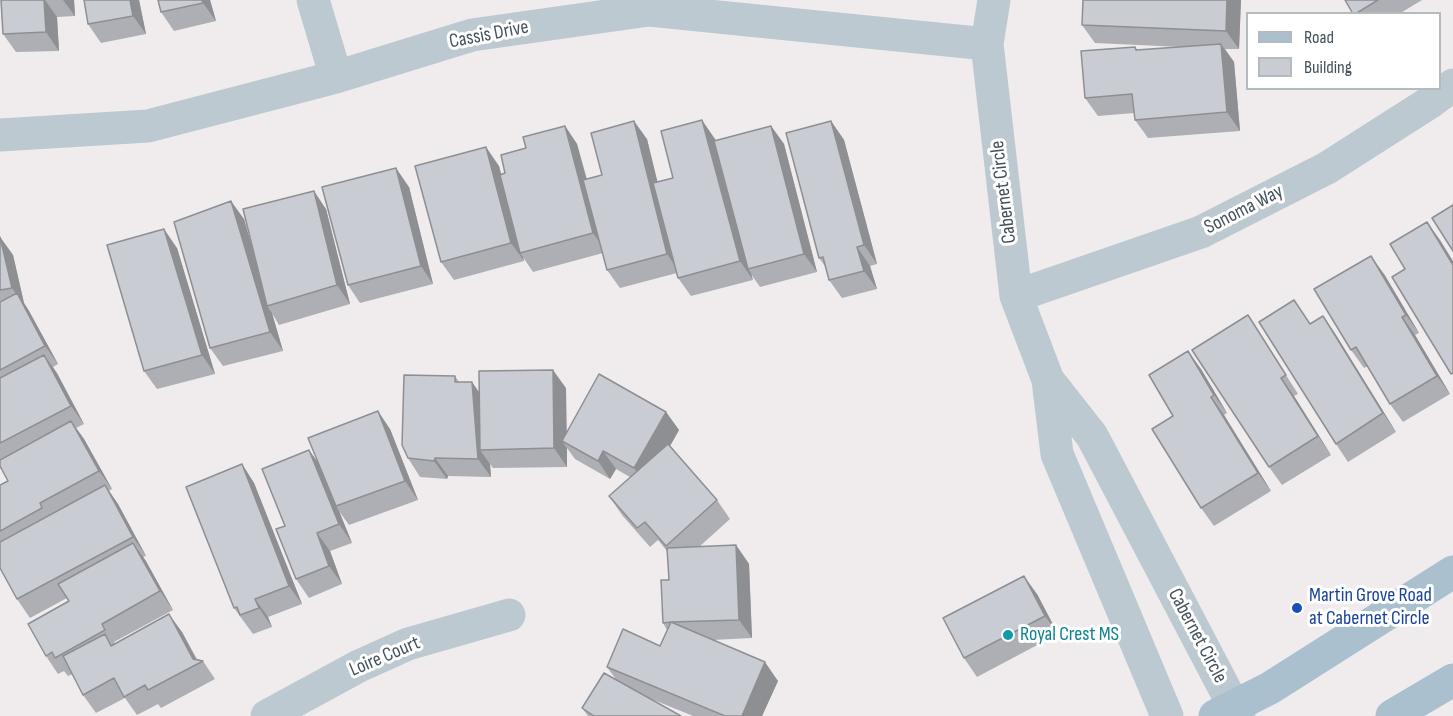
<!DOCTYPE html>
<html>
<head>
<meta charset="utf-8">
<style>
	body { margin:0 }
	#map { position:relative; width:1453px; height:716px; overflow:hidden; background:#f0eced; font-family:"Sofia Sans Condensed",sans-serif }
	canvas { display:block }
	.legend { position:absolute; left:1246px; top:12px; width:195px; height:78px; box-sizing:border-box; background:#fff; border:2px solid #b4babd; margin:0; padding:8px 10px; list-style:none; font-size:18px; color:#44525b }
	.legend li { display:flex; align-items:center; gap:12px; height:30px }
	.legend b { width:30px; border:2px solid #b4babd }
</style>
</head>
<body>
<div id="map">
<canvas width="1453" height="716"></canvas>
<ul class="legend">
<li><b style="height:8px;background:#aac0ce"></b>Road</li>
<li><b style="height:16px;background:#c9ccd2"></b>Building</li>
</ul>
</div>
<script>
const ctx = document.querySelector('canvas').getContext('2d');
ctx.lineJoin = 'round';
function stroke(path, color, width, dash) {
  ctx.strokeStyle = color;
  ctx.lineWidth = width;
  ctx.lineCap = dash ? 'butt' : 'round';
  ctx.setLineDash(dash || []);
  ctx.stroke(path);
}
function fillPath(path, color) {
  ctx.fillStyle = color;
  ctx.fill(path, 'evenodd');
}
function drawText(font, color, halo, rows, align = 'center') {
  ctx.font = font + ' "Sofia Sans Condensed",sans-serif';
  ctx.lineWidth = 6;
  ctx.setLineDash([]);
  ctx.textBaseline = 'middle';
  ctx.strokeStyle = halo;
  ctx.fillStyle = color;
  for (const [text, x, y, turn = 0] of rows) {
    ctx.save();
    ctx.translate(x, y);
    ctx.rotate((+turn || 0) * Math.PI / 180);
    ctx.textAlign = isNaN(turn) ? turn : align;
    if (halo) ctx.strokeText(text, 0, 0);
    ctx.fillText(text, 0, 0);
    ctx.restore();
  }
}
const minor = new Path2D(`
	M313,0L336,77
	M994,0L987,44L1016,296L1048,380L1057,454L1167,716
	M0,135L148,126L336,77L472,35L649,10L987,44
	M1016,296L1201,232L1327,168L1432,101L1453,85
	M1048,380L1092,436L1239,716
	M267,716L359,666L408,644L509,615`);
const major = new Path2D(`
	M1215,716L1270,688L1453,572
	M1392,716L1453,680`);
const wall = new Path2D(`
	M1,0H74L75,16L57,17L59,51L16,52L3,34Z
	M139,0L146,34L101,43L88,24Z
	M210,0L216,21L174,31L161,12Z
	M1241,0L1239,49H1225L1234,62L1240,131L1148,138L1135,120L1134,113L1098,116L1085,98L1135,47L1137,50L1181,47L1095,43L1082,25Z
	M1345,0H1422L1399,14H1353Z
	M831,121L844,140L877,264L870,266L877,289L842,298L829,280L825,266L819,258Z
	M565,126L577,144L587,179L602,175L647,139L657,182L673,178L715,139L716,140L771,126L784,144L817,272L760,287L751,274L753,280L691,296L678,278L677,273L620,288L607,270L603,253L533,272L523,257L524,261L454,280L441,262L499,166L501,174L505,173L526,148Z
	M409,187L433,284L360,303L348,285Z
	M326,209L350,304L279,325L272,313L283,351L223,366L210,348L244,219L253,252Z
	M0,237L13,255L24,303L29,311L58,364L53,367L84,424L76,428L84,439L112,489L109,491L118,504L146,556L143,557L173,610L114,642L115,643L182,632L197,659L203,661L215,679L161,708L158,704L137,715L125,698L96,713L83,695L73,674L68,676L64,671L58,674L46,656L69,601L67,598L30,618L17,599L0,568V485L8,481L1,468L0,469Z
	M177,248L215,374L157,389L144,371Z
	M1384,274L1419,333L1415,335L1450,394L1403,422L1390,404L1368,366L1364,368L1351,350Z
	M1248,315L1260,334L1298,394L1294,396L1331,455L1282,485L1269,467Z
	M1323,316L1336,335L1396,432L1348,462L1336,444L1311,324Z
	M1201,369L1227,413L1224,415L1271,491L1214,526L1201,508L1173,416Z
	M455,376L459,382H472L479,392L566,388V433L666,412L679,430L670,446L717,500L730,519L699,547L736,545L749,564L752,638L712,640L778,681L762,716H693L649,698L681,716H588L582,708L615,678L607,667L660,646L667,630L663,623L669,580L667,551L658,540L650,547L622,515L609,496L630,477L616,469L610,479L575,459L567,448V467L493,468L490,464L491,477L448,476L447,479L420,477L408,458Z
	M390,429L418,500L349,525L339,511L352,543L330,551L342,584L309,598L296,579L285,526L309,450L318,463Z
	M242,464L254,483L302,604L268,617L272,627L253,634L234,608Z
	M1037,594L1058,634L977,677L964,658Z`);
const shadedWall = new Path2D(`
	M44,0H45L57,17L59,51L46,32Z
	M63,0H74L75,16Z
	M130,0H139L146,34L133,16Z
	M202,0H210L216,21L203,3Z
	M1227,0H1241L1239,49L1226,31Z
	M1221,44L1234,62L1240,131L1227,112Z
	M702,120L715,139L749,268L748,269L751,273L753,280L740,261Z
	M634,121L647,139L680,273L667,254Z
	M831,121L844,140L877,264L864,245Z
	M565,126L577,144L606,252L593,233Z
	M771,126L784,144L817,272L804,254Z
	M486,147L499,166L522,253H520L523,257L524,261L511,243Z
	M396,168L409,187L433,284L421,266Z
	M314,191L326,209L350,304L337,285Z
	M231,201L244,219L269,305L267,306L272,313L283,351L270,332Z
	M1427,222L1440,240L1453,261V265Z
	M164,229L177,248L215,374L202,355Z
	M0,237L13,255L24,303L29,311L58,364L45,346L21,301L12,288Z
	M857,247L870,266L877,289L864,271Z
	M1371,256L1384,274L1419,333L1406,315Z
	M1323,316L1336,335L1396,432L1383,413Z
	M1402,317L1415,335L1450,394L1437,376Z
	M1188,351L1201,369L1227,413L1214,395Z
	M44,355L57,373L84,424L71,406Z
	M553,370L566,388L567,444L562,441L567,448V467L554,448Z
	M1281,378L1294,396L1331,455L1318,436Z
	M472,382L485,401L480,450L490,464L491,477L478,459Z
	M1211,397L1224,415L1271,491L1258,473Z
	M378,411L390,429L418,500L405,481Z
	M666,412L679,430L647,487L634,468Z
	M71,421L84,439L112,489L99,471Z
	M309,450L322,468L336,506L339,511L352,543L339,524Z
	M603,451L616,469L610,479L598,461Z
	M435,458L448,476L447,479L434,461Z
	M242,464L254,483L302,604L289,586Z
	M105,485L118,504L146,556L133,537Z
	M317,533L330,551L342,584L329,566Z
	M133,543L146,561L173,610L160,591Z
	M736,545L749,564L752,638L739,620Z
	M1024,576L1037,594L1058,634L1045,616Z
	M255,599L268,617L272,627L259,608Z
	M169,614L182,632L198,663L193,659Z
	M765,662L778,681L762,716H742Z`);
const building = new Path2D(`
	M1,0H44L46,32L3,34Z
	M84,0H130L133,16L88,24Z
	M158,0H202L203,3L161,12Z
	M1083,0H1227L1226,31L1082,25Z
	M1345,0H1378L1355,14H1353Z
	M1221,44L1227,112L1135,120L1132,94L1085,98L1081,51L1135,47L1136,50Z
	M702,120L740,261L678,278L653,183L673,178L661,131Z
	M634,121L667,254L607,270L583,180L602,175L591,133Z
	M831,121L864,245L857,247L864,271L829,280L823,257L819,258L786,133Z
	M565,126L593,233L520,253L500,175L505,173L501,155L526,148L523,137Z
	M771,126L804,254L748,269L714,141Z
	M486,147L511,243L441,262L415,166Z
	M396,168L421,266L348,285L322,187Z
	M314,191L337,285L267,306L243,209Z
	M231,201L270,332L210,348L174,222Z
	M1453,205V251L1432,218Z
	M1427,222L1453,265V373L1451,374L1392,277L1405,269L1390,244Z
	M164,229L202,355L144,371L107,245Z
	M0,237L12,288L0,290Z
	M1371,256L1406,315L1402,317L1437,376L1390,404L1356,347L1351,350L1314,289Z
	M17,293L45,346L0,370V302Z
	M1294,300L1310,324L1323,316L1383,413L1336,444L1259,322Z
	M1248,315L1286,375L1281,378L1318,436L1269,467L1192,350Z
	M1188,351L1214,395L1211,397L1258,473L1201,508L1152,429L1173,416L1149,375Z
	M44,355L71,406L0,443V378Z
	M553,370L554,448L480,450L479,371Z
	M599,374L666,412L634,468L603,451L598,461L562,441Z
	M404,375L455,376V382H472L478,459L435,458L434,461L408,458L402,445Z
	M378,411L405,481L336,506L308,438Z
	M71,421L99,471L40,503L42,508L0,531V485L8,481L0,466V460Z
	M668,444L717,500L666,546L645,522L637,528L609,496Z
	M309,450L339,524L317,533L329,566L296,579L276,529L285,526L262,469Z
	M242,464L289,586L255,599L259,608L240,615L237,607L234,608L186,487Z
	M105,485L133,537L17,599L0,568V542Z
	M133,543L160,591L102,624L105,630L55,658L52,652L46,656L28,624L69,601L58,584Z
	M736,545L739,620L671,622L765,662L742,716H725L607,667L623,629L660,646L671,622L663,623L661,580H669L667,548Z
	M1024,576L1045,616L964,658L943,618Z
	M169,614L193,659L203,661L148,690L145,685L124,697L114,678L83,695L63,656L105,634L111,646Z
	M604,673L681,716H594L582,708Z`);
const markers = [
	[1297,608,6,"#1a4fb4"],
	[1008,635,6,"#0f9aa8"]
];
const streetNames = [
	["Cassis Drive",489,35,-11],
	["Cabernet Circle",1004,192,-97],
	["Sonoma Way",1244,210,-27],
	["Cabernet Circle",1197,636,62],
	["Loire Court",385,657,-23]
];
const transitNames = [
	["Martin Grove Road",1309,596],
	["at Cabernet Circle",1309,619]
];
const cultureNames = [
	["Royal Crest MS",1020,635]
];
stroke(minor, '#bcc9d0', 33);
stroke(major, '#aac0ce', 33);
fillPath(wall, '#adafb5');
fillPath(shadedWall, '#8d8f93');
fillPath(building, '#c9ccd2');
stroke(building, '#8d8f93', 1.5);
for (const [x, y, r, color] of markers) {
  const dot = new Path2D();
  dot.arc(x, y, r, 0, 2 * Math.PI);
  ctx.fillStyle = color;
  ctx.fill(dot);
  stroke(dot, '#fff', 2);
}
drawText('20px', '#44525b', '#fff', streetNames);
drawText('20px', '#164399', '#fff', transitNames, 'left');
drawText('20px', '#0d838f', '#fff', cultureNames, 'left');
</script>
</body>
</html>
